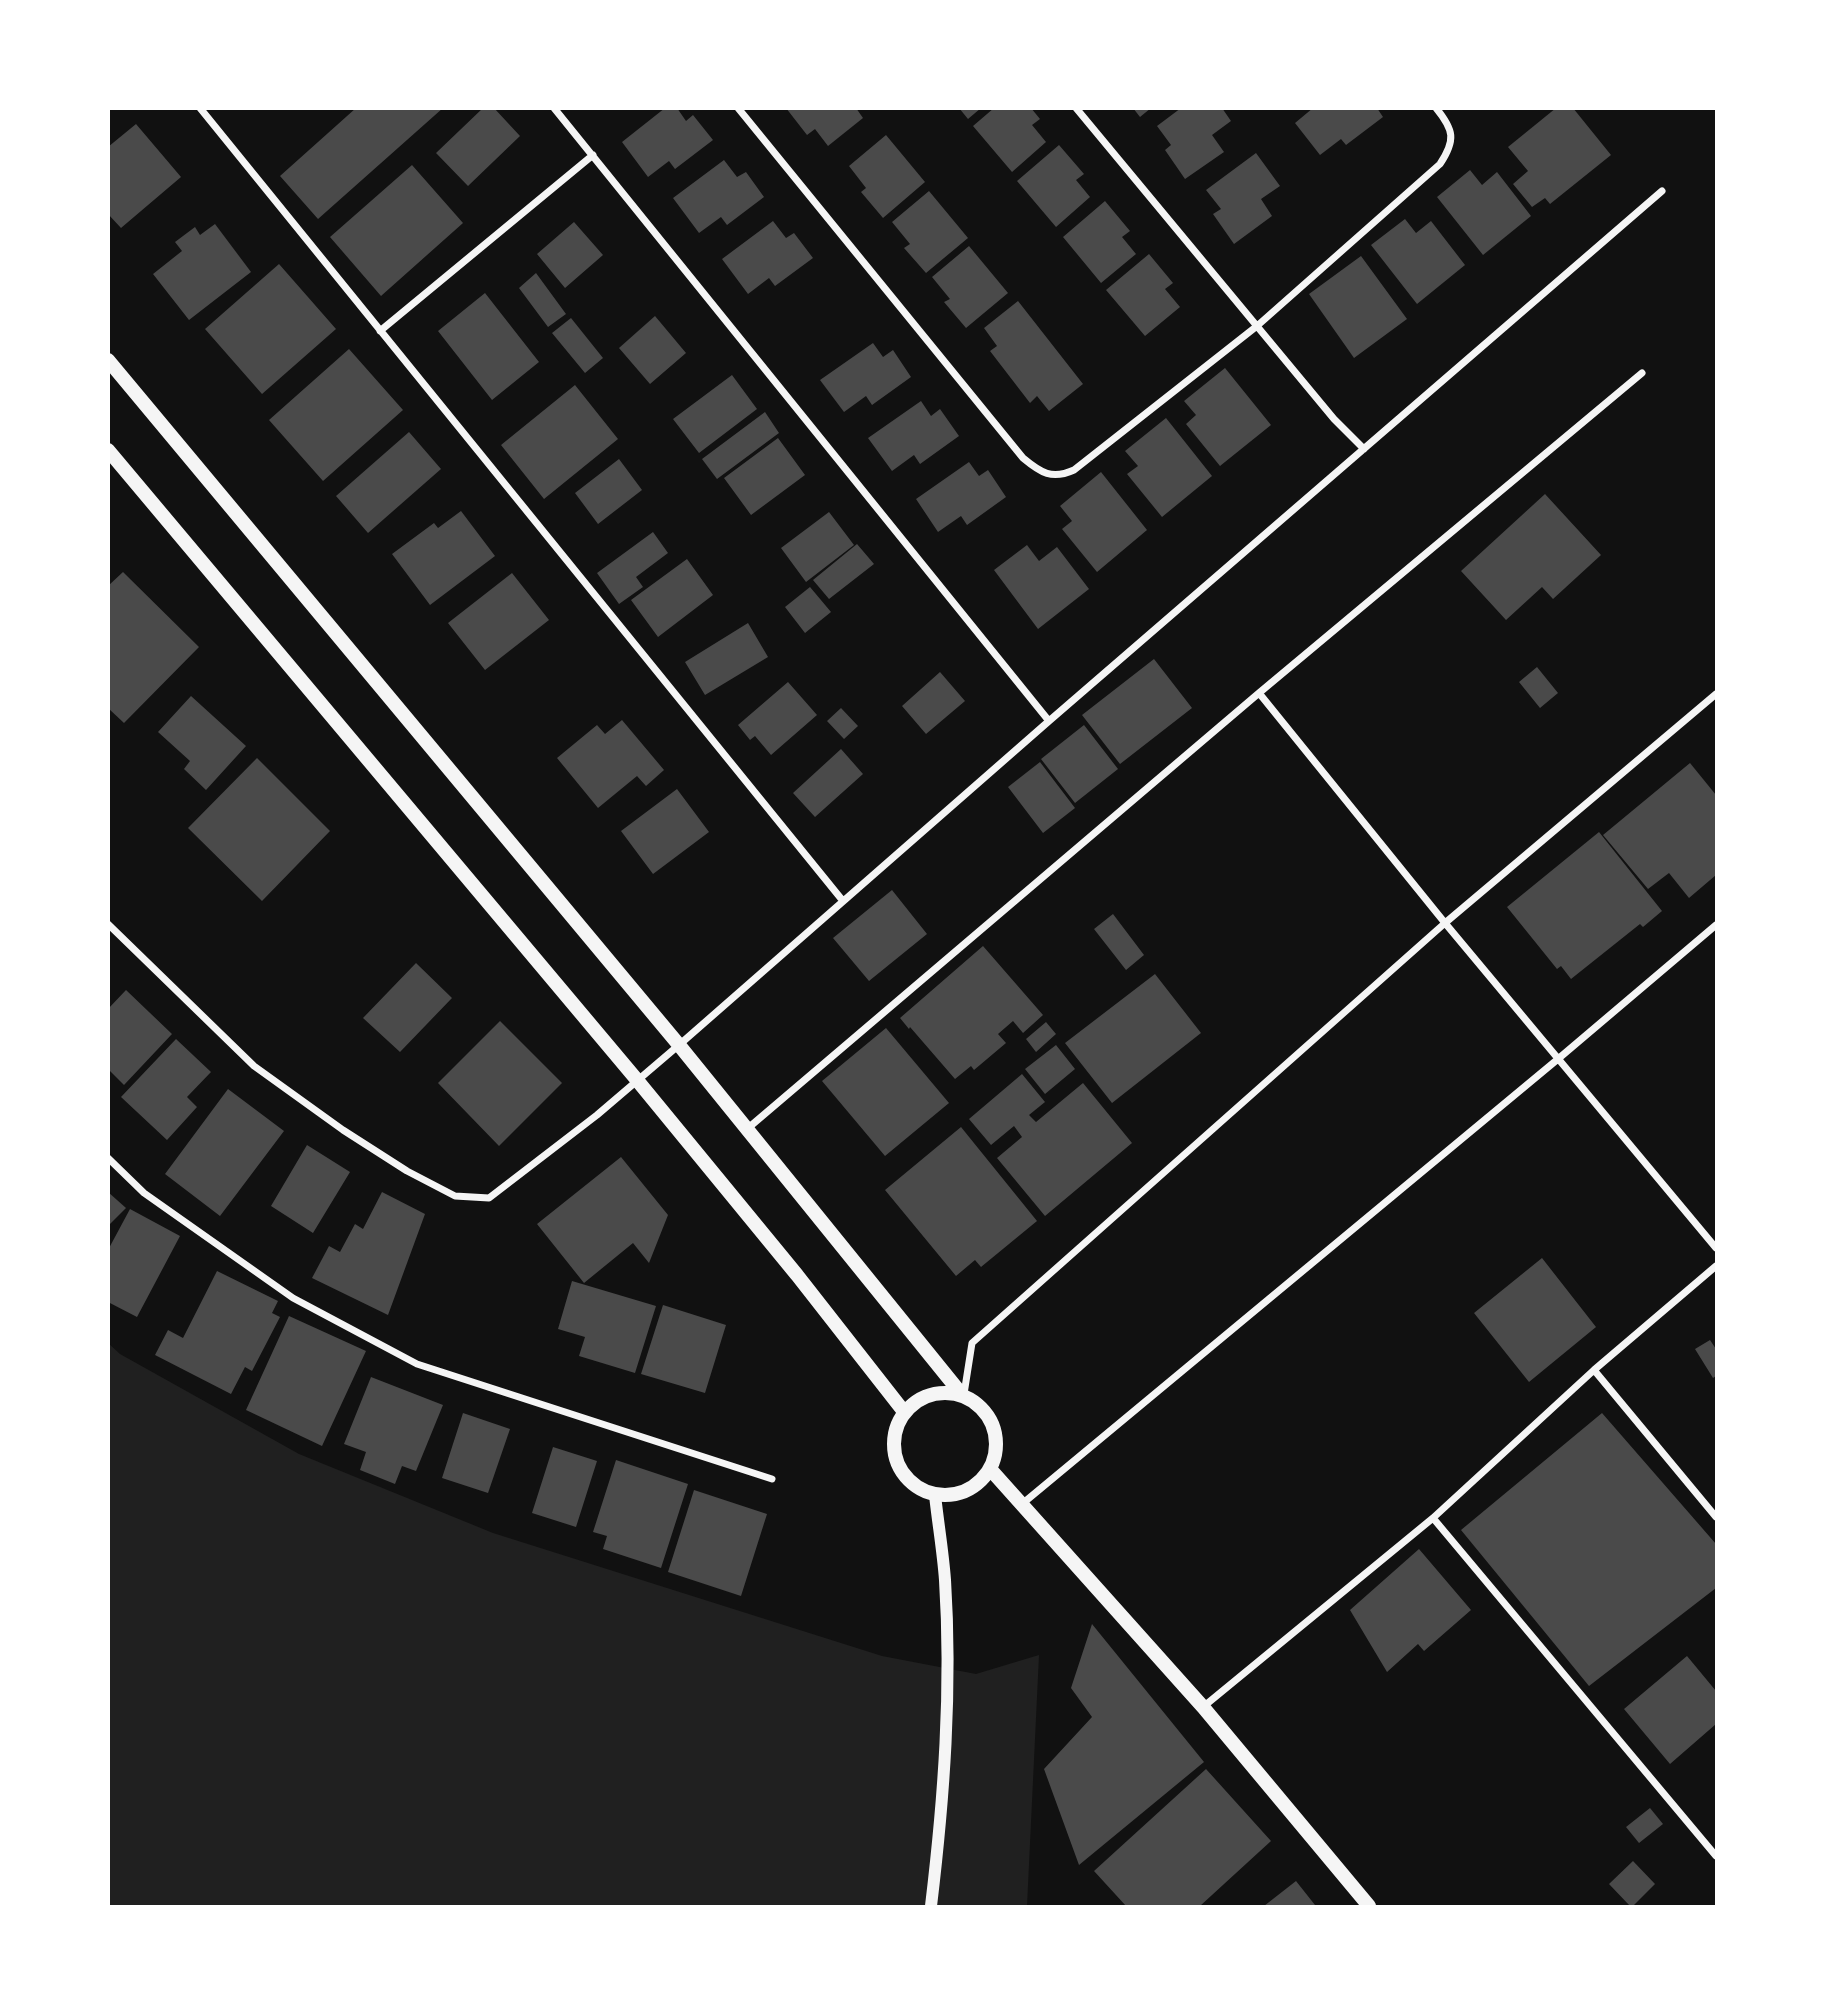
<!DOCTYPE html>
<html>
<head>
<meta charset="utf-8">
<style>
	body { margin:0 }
	#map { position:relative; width:1825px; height:2015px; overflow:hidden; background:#111; font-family:Signika,sans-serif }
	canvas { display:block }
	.frame { position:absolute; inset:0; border:110px solid #fff; pointer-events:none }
</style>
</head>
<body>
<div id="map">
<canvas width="1825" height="2015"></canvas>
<div class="frame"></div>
</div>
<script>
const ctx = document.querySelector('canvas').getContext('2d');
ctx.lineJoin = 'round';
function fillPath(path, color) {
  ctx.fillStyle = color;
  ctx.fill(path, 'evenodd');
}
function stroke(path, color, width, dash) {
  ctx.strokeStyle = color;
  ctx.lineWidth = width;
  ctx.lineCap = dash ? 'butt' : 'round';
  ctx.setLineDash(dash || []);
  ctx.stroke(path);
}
const green = new Path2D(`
	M108,1343L120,1354L299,1454L493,1533L882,1656L976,1674L1039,1655L1027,1906H109Z`);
const building = new Path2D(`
	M356,108H443L318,219L280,176Z
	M483,108H494L520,136L468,186L436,153Z
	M665,108H677L686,121L693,115L713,140L675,169L669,161L648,177L622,142Z
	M786,108H856L863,118L828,146L815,129L807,135Z
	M959,108H981L968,119Z
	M994,108H1031L1040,119L1032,125L1046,142L1012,172L973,126Z
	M1133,108H1151L1140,117Z
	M1181,108H1222L1231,121L1212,135L1224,152L1185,179L1165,150L1171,145L1157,126Z
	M1313,108H1377L1383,117L1346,145L1341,139L1320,155L1295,123Z
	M1556,108H1573L1611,155L1550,204L1545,198L1532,207L1513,184L1528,171L1508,147Z
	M136,124L181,177L121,228L108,214V147Z
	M886,135L925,182L883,218L861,192L866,188L849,166Z
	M1059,145L1084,174L1076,180L1090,197L1056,227L1017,181Z
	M1256,153L1280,186L1261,199L1272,216L1234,244L1213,214L1221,209L1206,190Z
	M724,160L737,177L746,172L764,197L727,225L721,217L699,233L673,198Z
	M412,165L463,223L381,296L330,237Z
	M1470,170L1482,185L1497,172L1531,216L1483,255L1437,197Z
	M929,191L968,238L926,273L904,248L910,244L892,222Z
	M1105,201L1130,231L1122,237L1136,254L1101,283L1063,237Z
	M1405,219L1416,233L1431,221L1465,265L1417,304L1371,245Z
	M773,221L786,238L794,233L813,258L775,286L769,278L748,294L722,259Z
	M574,222L603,255L565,288L537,254Z
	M215,224L251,272L189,320L153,274L182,251L175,242L195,227L200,235Z
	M969,246L1008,293L966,328L944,302L950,299L932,277Z
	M1149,254L1173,283L1165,289L1180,307L1145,336L1106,290Z
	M1361,256L1407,319L1354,358L1309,294Z
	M279,264L336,329L262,394L205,329Z
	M536,273L566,314L548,327L519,288Z
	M485,293L539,362L492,400L438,331Z
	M1018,301L1083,384L1049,411L1037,396L1030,403L990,351L997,346L984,328Z
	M655,316L686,353L650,384L619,348Z
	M571,318L603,358L585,373L552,333Z
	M873,343L883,357L893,350L911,377L872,405L866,396L844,412L820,380Z
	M349,349L403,410L323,481L269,420Z
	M1225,368L1271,425L1220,466L1186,424L1196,415L1184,401Z
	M732,375L757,409L699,453L673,419Z
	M575,385L618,439L544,499L501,445Z
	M921,401L931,416L940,409L959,436L920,464L914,455L892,471L868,438Z
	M765,412L779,433L717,479L702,459Z
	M1166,418L1212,476L1162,517L1127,474L1138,466L1125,451Z
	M409,432L441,469L368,533L336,496Z
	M778,438L805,475L751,515L724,478Z
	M619,459L642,490L598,524L575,493Z
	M969,462L979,476L988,470L1006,497L967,525L961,516L938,532L916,499Z
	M1101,472L1147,530L1097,572L1062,529L1072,521L1060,506Z
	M1545,494L1601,555L1553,599L1542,587L1506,620L1461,571Z
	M461,511L495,556L430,605L392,554L434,523L438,528Z
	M829,512L854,545L806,582L781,548Z
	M653,532L668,553L636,577L643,587L619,604L597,573Z
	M857,544L874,564L829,599L813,580Z
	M1027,545L1039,561L1057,547L1089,589L1038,629L994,570Z
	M687,559L713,595L658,637L631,600Z
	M123,572L199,647L124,723L108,708V586Z
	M512,573L549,620L485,670L448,623Z
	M810,587L831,612L805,633L785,607Z
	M748,623L768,657L705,695L685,662Z
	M1154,659L1192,708L1120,764L1082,715Z
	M1537,667L1558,693L1540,708L1519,682Z
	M940,672L965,701L926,734L902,706Z
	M788,682L817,715L771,755L755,736L750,740L738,725Z
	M191,696L246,746L206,790L184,769L190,761L158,732Z
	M841,708L858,726L844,739L827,721Z
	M622,720L664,770L646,786L637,776L598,808L557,758L597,725L605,734Z
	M1084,725L1118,769L1075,803L1041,759Z
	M841,749L863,774L815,817L793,793Z
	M257,758L330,831L262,901L188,828Z
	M1040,762L1075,808L1043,833L1008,787Z
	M1690,763L1716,795V875L1689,898L1669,873L1648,889L1603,835Z
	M677,789L709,832L653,874L621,831Z
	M1599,832L1662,911L1643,927L1640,924L1571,979L1561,966L1557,969L1507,907Z
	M892,890L927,934L869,981L833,938Z
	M1113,914L1144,955L1126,970L1094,929Z
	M983,946L1043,1015L1023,1033L1013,1021L998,1034L1006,1043L974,1070L971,1066L955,1079L910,1027L909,1029L900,1018Z
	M416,963L452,998L400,1052L363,1018Z
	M1155,974L1201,1033L1112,1103L1065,1043Z
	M126,990L172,1034L124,1085L108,1069V1009Z
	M500,1021L562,1083L499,1146L438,1083Z
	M1046,1022L1056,1034L1036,1052L1026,1039Z
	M886,1028L949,1103L885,1156L822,1081Z
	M176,1039L211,1072L187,1097L197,1107L167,1140L121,1097Z
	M1056,1045L1075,1069L1045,1094L1025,1069Z
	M1022,1074L1045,1102L1029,1115L1036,1122L1083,1083L1132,1143L1045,1216L997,1158L1022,1137L1014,1126L991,1145L969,1119Z
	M228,1089L284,1131L220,1216L165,1174Z
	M961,1127L1037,1221L981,1267L975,1260L956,1276L885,1190Z
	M307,1145L350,1172L313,1233L271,1206Z
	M621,1157L668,1215L649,1263L633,1243L584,1283L537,1224Z
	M108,1192L126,1208L108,1226Z
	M382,1192L425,1214L388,1315L312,1278L329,1246L340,1252L355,1224L363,1229Z
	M130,1209L180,1236L137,1317L108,1302V1250Z
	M1542,1258L1596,1327L1529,1382L1474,1313Z
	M217,1271L278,1301L272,1313L280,1317L252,1371L245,1367L231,1394L155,1355L168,1330L183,1338Z
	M572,1281L656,1306L635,1373L579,1356L585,1337L558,1329Z
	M663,1305L726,1325L705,1393L641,1374Z
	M289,1316L366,1351L322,1446L246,1410Z
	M1710,1340L1716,1349V1376L1713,1378L1695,1349Z
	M371,1377L443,1405L416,1471L402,1466L395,1484L360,1470L366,1452L344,1444Z
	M463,1413L510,1429L488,1493L442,1478Z
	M1602,1413L1716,1544V1588L1589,1686L1461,1530Z
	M553,1447L597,1461L576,1527L532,1513Z
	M616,1460L688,1484L661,1568L603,1549L607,1536L593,1532Z
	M694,1490L767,1514L741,1596L668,1572Z
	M1419,1549L1471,1610L1424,1651L1418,1644L1387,1672L1350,1610Z
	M1092,1624L1204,1762L1079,1865L1044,1769L1092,1717L1071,1688Z
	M1687,1656L1716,1691V1724L1670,1764L1624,1709Z
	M1206,1769L1271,1841L1200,1906H1126L1094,1871Z
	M1650,1808L1663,1824L1639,1843L1626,1827Z
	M1633,1861L1655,1884L1633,1906H1630L1609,1884Z
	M1296,1881L1315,1905L1313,1906H1264Z`);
const minor = new Path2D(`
	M200,108L843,901
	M554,108L1049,721
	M738,108L1023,458C1041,473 1052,480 1074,470L1257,326L1440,164C1456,140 1454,130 1436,108
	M1076,108L1334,419L1364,449
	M380,331L593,155
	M1259,693L1445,923L1716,1248
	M108,924L254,1066L343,1130L407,1171L455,1196L489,1198L597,1115L679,1045L1049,721L1662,191
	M747,1129L1259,693L1642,373
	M108,1158L144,1193L293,1298L417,1364L772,1479
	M1594,1370L1716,1517
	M964,1394L972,1343L1445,923L1716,694
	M1022,1504L1558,1059L1716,925
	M1433,1518L1716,1856
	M1203,1707L1433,1518L1594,1370L1716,1266`);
const tertiary = new Path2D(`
	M931,1906C944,1798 952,1689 945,1580C943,1552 938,1523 935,1495`);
const secondary = new Path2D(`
	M108,360L679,1045L963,1396
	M108,450L637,1080L797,1275L905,1413
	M894 1444a51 51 0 1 1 102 0a51 51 0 1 1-102 0Z
	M991,1470L1203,1707L1369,1906`);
fillPath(green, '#202020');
fillPath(building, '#4a4a4a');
stroke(minor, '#f5f5f5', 7);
stroke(tertiary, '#f5f5f5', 12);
stroke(secondary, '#f5f5f5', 14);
</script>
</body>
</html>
